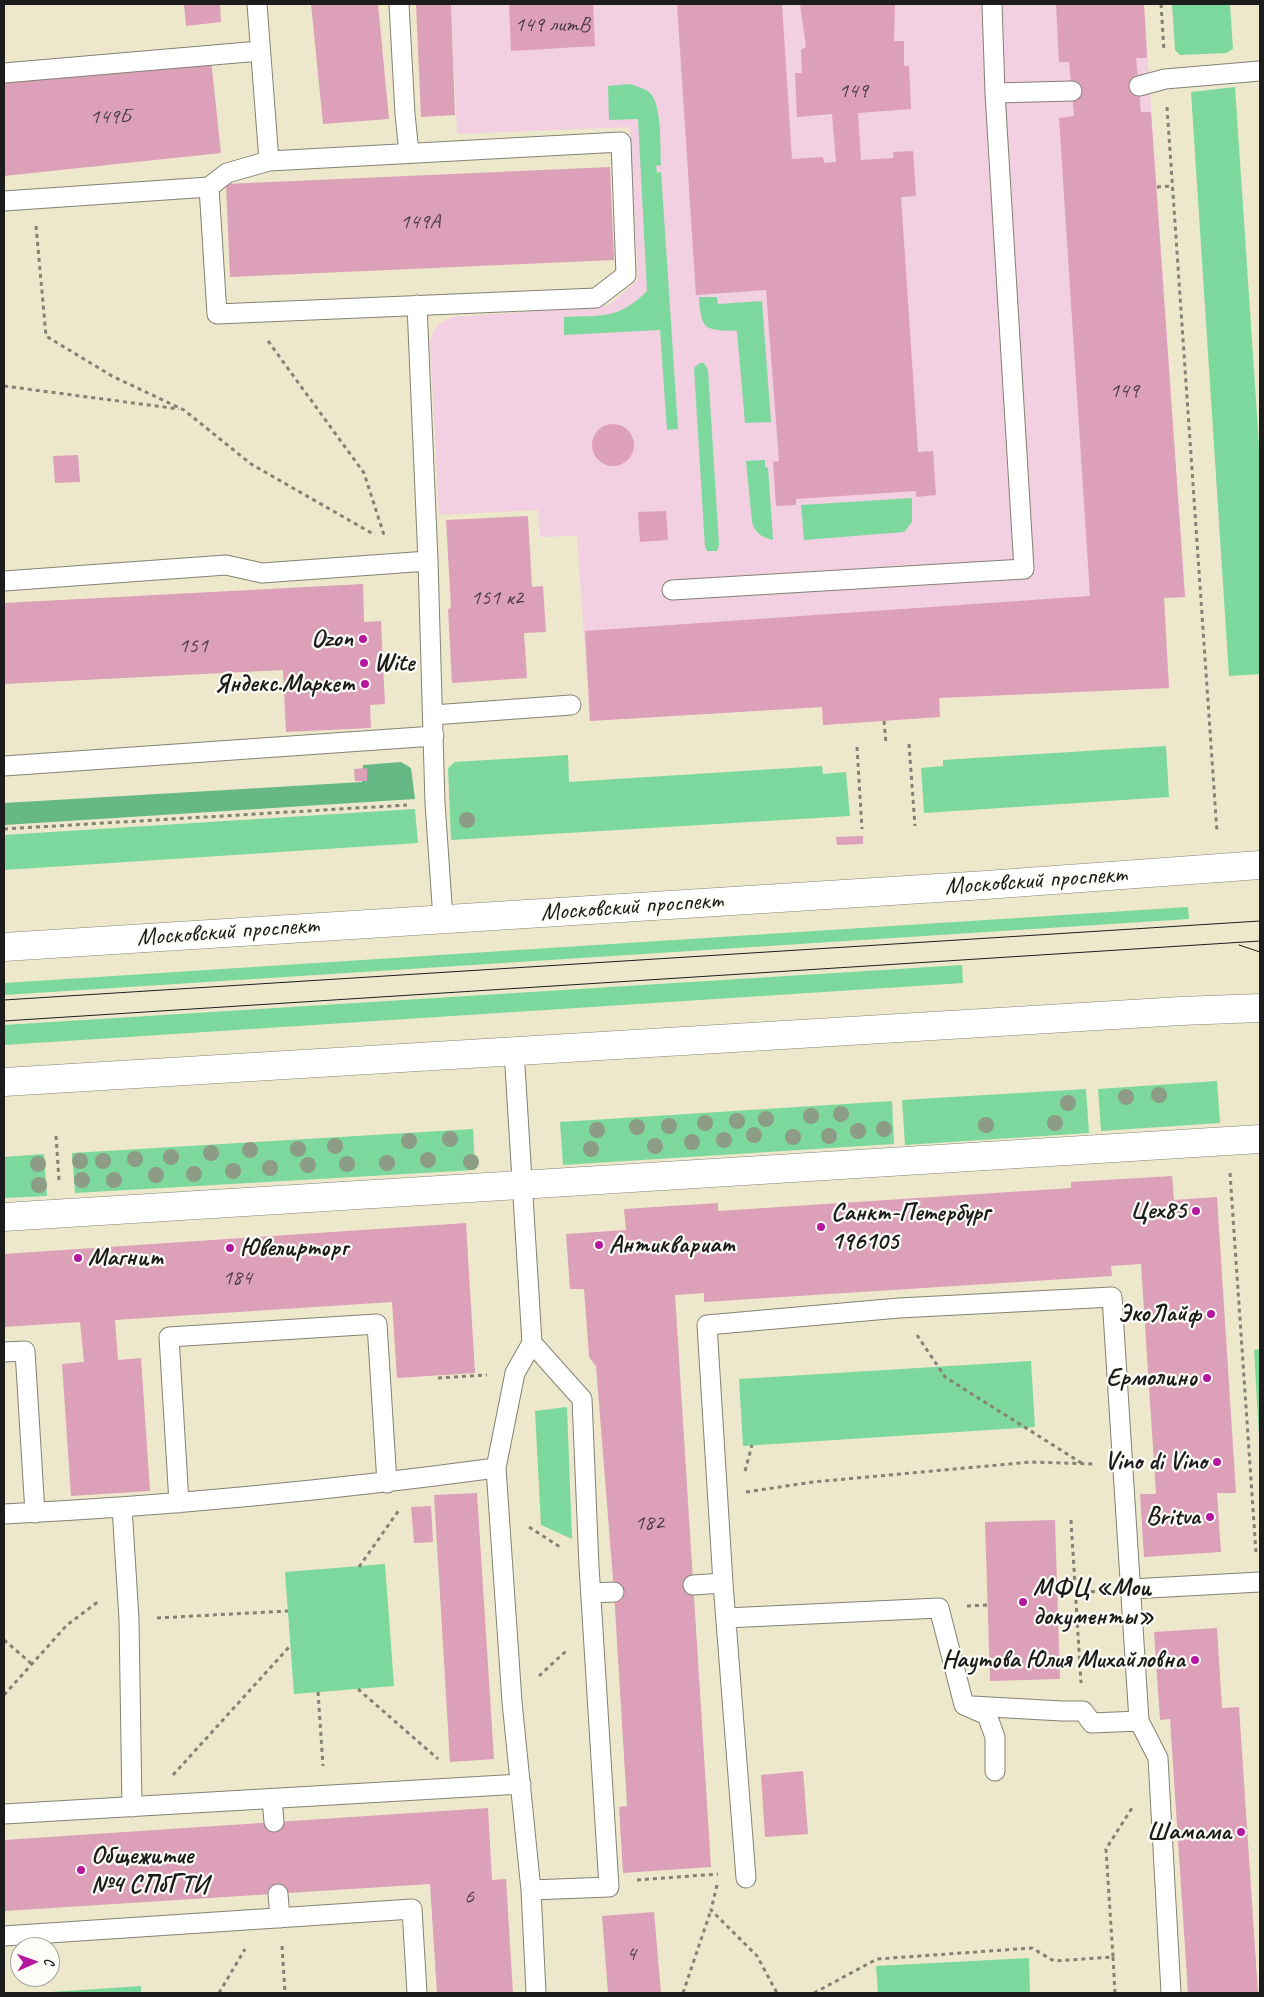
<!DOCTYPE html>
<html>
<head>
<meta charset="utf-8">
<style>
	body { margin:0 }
	#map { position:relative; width:1264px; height:1997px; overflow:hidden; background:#ede8cb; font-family:Caveat,sans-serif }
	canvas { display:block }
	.frame { position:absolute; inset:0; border:5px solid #1c1c1c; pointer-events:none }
	.north { position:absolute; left:10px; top:1937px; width:50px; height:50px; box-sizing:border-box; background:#fdfcf7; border:1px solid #a3a29f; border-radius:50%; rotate:88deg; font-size:14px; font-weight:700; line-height:20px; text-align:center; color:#1c1c1c }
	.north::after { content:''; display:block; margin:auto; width:18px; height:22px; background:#b5179e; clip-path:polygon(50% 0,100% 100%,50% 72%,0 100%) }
</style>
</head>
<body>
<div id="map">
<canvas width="1264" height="1997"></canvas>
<div class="frame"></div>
<div class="north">С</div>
</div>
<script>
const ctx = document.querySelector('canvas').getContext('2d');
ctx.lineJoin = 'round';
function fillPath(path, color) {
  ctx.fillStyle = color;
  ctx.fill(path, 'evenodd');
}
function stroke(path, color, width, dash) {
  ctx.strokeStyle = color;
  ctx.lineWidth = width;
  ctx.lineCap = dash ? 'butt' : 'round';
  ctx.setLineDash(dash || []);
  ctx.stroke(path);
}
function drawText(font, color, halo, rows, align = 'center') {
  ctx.font = font + ' Caveat,sans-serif';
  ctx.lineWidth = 4.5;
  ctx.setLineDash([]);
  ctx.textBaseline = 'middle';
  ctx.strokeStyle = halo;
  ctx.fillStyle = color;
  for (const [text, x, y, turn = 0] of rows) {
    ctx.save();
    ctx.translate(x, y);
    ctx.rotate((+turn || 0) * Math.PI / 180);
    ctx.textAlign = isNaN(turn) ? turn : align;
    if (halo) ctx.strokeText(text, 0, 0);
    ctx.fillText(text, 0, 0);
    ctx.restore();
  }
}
const built = new Path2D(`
	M451,4H1144L1185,597L1164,598L1169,688L940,698V717L823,725L822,707L590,721L577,536L540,537L538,510L439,515L430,341L434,330L440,323L452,317L608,306L638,280L630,127L457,134Z`);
const green = new Path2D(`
	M1172,4H1230L1233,49L1226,53L1180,55L1175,50Z
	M630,84C637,87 646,88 651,94C662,107 660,148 661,165L656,166L657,173L661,172L678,429L667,430L660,330L564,335V317C602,315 618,320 647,291L638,119L609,120L608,86Z
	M1235,87L1260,460V674L1229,676L1191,92Z
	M699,297H717L718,304L762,301L771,422L745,423L737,331C705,330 701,331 699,297Z
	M700,363H704L708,370L719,545L717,551H707L705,547L694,368Z
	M765,460V467L768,468L773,540C761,537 755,533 752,522L746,461Z
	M912,498V522L904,532L804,540L801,505Z
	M1166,746L1169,797L924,813L921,768L943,766V760Z
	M568,755L569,782L822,766L823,774L846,772L850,816L451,840L448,768L455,762Z
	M415,809L418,843L4,870V835Z
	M1188,907L1189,919L4,995V983Z
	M962,965L963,983L4,1045V1025Z
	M1217,1081L1220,1123L1101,1131L1098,1089Z
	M1086,1089L1089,1133L905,1145L902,1100Z
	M892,1101L894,1144L563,1165L560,1122Z
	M473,1129L475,1170L75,1193L72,1153Z
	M44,1154L47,1196L4,1198V1157Z
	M1260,1349V1453L1254,1350Z
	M1031,1361L1035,1427L743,1446L739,1379Z
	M567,1407L572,1539L541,1525L535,1411Z
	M385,1564L394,1686L294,1694L285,1572Z
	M1029,1958L1030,1993H878L876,1966Z
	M141,1986V1993H35Z`);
const forest = new Path2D(`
	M401,762L411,768L415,799L4,825V803L362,782L363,765Z`);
const building = new Path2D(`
	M184,4H220L221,22L186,26Z
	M311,4H378L389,119L323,124Z
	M416,4H451L455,115L421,117Z
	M509,4H593L595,46L511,51Z
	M677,4H782L792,159L823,157L824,163L836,162L832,114L797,117L795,73H802L801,50L806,47L800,4H895L894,41H904V66H909L911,109L858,113L861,160L894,158L893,152L913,151L916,196L901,197L918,452L933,451L936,495L916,497V491L796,499V505L776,506L773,462L779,461L766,290L696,295Z
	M1056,4H1144L1147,58H1136L1141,112H1151L1185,597L1164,598L1169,688L939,698L940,717L823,725L822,707L590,721L585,631L1090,596L1059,118L1074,116L1069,62H1059Z
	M211,60L221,153L4,176V81Z
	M610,167L614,260L230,277L226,184Z
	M592 445a21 21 0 1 1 42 0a21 21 0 1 1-42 0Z
	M78,455L80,482L55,483L53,456Z
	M666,511L668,540L640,542L638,512Z
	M528,516L532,587L543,586L546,632L524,633L527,678L452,683L448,609L451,608L446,520Z
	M363,584L364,622L381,621L385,704L370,705L371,728L286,732L283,670L4,684V603Z
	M367,768V781H355L354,769Z
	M863,836V844L837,845L836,837Z
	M1172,1176L1174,1200L1217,1197L1236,1493H1217L1221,1552L1144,1557L1140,1494H1156L1141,1264L1111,1266L1112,1276L704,1302V1293L675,1295L711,1867L623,1873L619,1807L627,1806L614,1592L596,1366L589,1357L584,1289H570L566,1234L626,1230L624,1209L718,1203V1211L1071,1188V1182Z
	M466,1223L475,1373L397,1378L392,1302L115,1320L118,1360L141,1358L150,1491L71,1496L62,1364L84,1362L80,1322L4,1327V1254Z
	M477,1493L494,1759L450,1762L434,1495Z
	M431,1506L433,1542L414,1543L411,1507Z
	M1055,1520L1060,1679L990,1681L985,1522Z
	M1217,1628L1222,1708L1239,1707L1258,1993H1188L1170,1719L1160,1720L1154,1632Z
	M803,1771L808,1834L765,1837L761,1775Z
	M488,1808L492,1880L506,1879L513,1993H437L430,1884L4,1911V1840Z
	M654,1912L661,1993H608L602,1916Z`);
const path = new Path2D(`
	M1161,4L1164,51
	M1167,107L1217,832
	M1157,187L1173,186
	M36,226L46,336L112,376L184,410L251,464L375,535
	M268,341L364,473L384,535
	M4,386L179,409
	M884,721L886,743
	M909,744L915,826
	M857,747L862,829
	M4,829L407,805
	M56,1136L59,1180
	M1230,1173L1256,1553
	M917,1335L945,1377L1083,1464
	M438,1378L487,1375
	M745,1471L752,1445
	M746,1492L813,1482L1031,1462L1096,1464
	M1071,1520L1081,1683
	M529,1527L560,1547
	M359,1567L399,1510
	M1075,1593L1103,1591
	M967,1606L988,1605
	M157,1618L288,1611
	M4,1640L33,1665
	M539,1676L566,1651
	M358,1689L438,1759
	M318,1692L323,1766
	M4,1695L67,1625L99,1601
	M173,1775L290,1646
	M637,1880L718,1874
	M717,1885L711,1910L757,1956L777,1993
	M282,1946L285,1993
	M1113,1957L1115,1993
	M219,1993L245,1949
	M683,1993L711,1910
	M814,1993L877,1959L1032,1948L1054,1961L1113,1957L1106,1849L1132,1808`);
const lane = new Path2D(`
	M257,4L269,161
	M399,4L405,114L409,153
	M992,4L995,93L1072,91
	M4,73L260,51
	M1139,86L1165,79L1260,71
	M4,201L209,187L227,173L269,161L621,142L626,275L596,298L217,314L209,187
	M417,305L428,561L435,803L443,919
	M4,581L226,565L262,573L428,561
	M672,590L1024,569L995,93
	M433,715L571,705
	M4,766L434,736
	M514,1050L532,1343L515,1373L496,1468L512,1702L531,1890L536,1993
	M4,1352L25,1351L35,1513
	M179,1503L169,1337L377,1324L387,1483
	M122,1507L129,1619L132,1807
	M4,1514C168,1506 332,1490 496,1468
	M693,1585L723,1583
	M1131,1589L1260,1582
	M591,1593L614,1592
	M726,1618L939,1608L964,1705L987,1715L995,1737V1771
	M972,1706L1062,1711H1083L1092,1723L1139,1721
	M272,1799L274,1822
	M4,1814L521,1784
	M746,1878L723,1583L707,1325L899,1308L1112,1297L1139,1721L1158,1758L1171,1993
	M531,1890L609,1887L589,1566L582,1399L532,1343
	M278,1894L280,1918
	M4,1936L412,1909L417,1993`);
const street = new Path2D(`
	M4,1217L1260,1139`);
const primary = new Path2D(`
	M4,947L986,885L1260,865
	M4,1082L1181,1011L1260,1008`);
const tram = new Path2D(`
	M1239,945L1260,952
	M4,1000L1260,921
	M4,1021L1260,941`);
const trees = [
	[467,820],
	[1159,1095],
	[1126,1097],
	[1068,1103],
	[841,1114],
	[811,1116],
	[766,1119],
	[737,1121],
	[705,1123],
	[1055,1123],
	[986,1125],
	[669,1126],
	[637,1127],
	[884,1129],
	[597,1130],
	[858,1131],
	[754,1135],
	[829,1136],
	[793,1137],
	[450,1139],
	[724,1140],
	[409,1141],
	[692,1142],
	[335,1146],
	[655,1146],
	[298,1149],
	[591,1149],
	[250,1150],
	[211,1153],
	[171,1157],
	[135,1159],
	[428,1160],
	[80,1161],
	[103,1161],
	[471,1162],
	[387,1163],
	[38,1164],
	[347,1164],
	[308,1165],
	[270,1168],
	[233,1171],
	[194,1174],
	[156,1175],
	[82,1180],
	[114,1180],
	[39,1185]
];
const markers = [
	[363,639,5,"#b5179e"],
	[364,663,5,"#b5179e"],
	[365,684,5,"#b5179e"],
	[1196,1211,5,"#b5179e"],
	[821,1227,5,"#b5179e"],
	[599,1245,5,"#b5179e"],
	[230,1248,5,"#b5179e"],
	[78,1258,5,"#b5179e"],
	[1211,1314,5,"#b5179e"],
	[1207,1378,5,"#b5179e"],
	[1217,1462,5,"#b5179e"],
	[1210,1517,5,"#b5179e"],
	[1023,1602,5,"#b5179e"],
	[1195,1660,5,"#b5179e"],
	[1241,1832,5,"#b5179e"],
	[81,1870,5,"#b5179e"]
];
const numberNames = [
	["149 литВ",552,25],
	["149",853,91],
	["149Б",110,117],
	["149А",420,222],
	["149",1124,391],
	["151 к2",497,598],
	["151",193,646],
	["184",237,1278],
	["182",649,1523],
	["6",469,1897],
	["4",631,1954]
];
const poiNames = [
	["Ozon",353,639],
	["Wite",374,663,"left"],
	["Яндекс.Маркет",355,684],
	["Цех85",1186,1211],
	["Санкт-Петербург",831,1213,"left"],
	["196105",831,1242,"left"],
	["Антиквариат",609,1245,"left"],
	["Ювелирторг",240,1248,"left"],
	["Магнит",88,1258,"left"],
	["ЭкоЛайф",1201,1314],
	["Ермолино",1197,1378],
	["Vino di Vino",1207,1462],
	["Britva",1200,1517],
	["МФЦ «Мои",1033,1588,"left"],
	["документы»",1033,1617,"left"],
	["Наутова Юлия Михайловна",1185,1660],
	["Шамама",1231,1832],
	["Общежитие",91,1856,"left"],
	["№4 СПбГТИ",91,1885,"left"]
];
const streetNames = [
	["Московский проспект",1036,881,-4],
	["Московский проспект",632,907,-4],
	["Московский проспект",228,932,-4]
];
fillPath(built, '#f2cfe1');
fillPath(green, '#7dd89e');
fillPath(forest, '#66b885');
fillPath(building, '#dca0b8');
stroke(lane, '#848274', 21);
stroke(street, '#848274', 29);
stroke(primary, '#848274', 29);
stroke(path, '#848274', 3, [4, 4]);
stroke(lane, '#fff', 19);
stroke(street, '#fff', 28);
stroke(primary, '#fff', 28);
stroke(tram, '#1c1c1c', 1);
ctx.fillStyle = '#8d9c84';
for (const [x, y] of trees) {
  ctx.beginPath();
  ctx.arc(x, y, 8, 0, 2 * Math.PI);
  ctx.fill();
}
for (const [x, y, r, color] of markers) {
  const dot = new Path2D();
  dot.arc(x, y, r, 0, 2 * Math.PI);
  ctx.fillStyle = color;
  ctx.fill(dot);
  stroke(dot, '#fdfcf7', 2);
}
drawText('22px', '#4c3d43', null, numberNames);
drawText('bold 25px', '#1c1c1c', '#fdfcf7', poiNames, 'right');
drawText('25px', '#1c1c1c', '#fdfcf7', streetNames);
</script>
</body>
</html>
